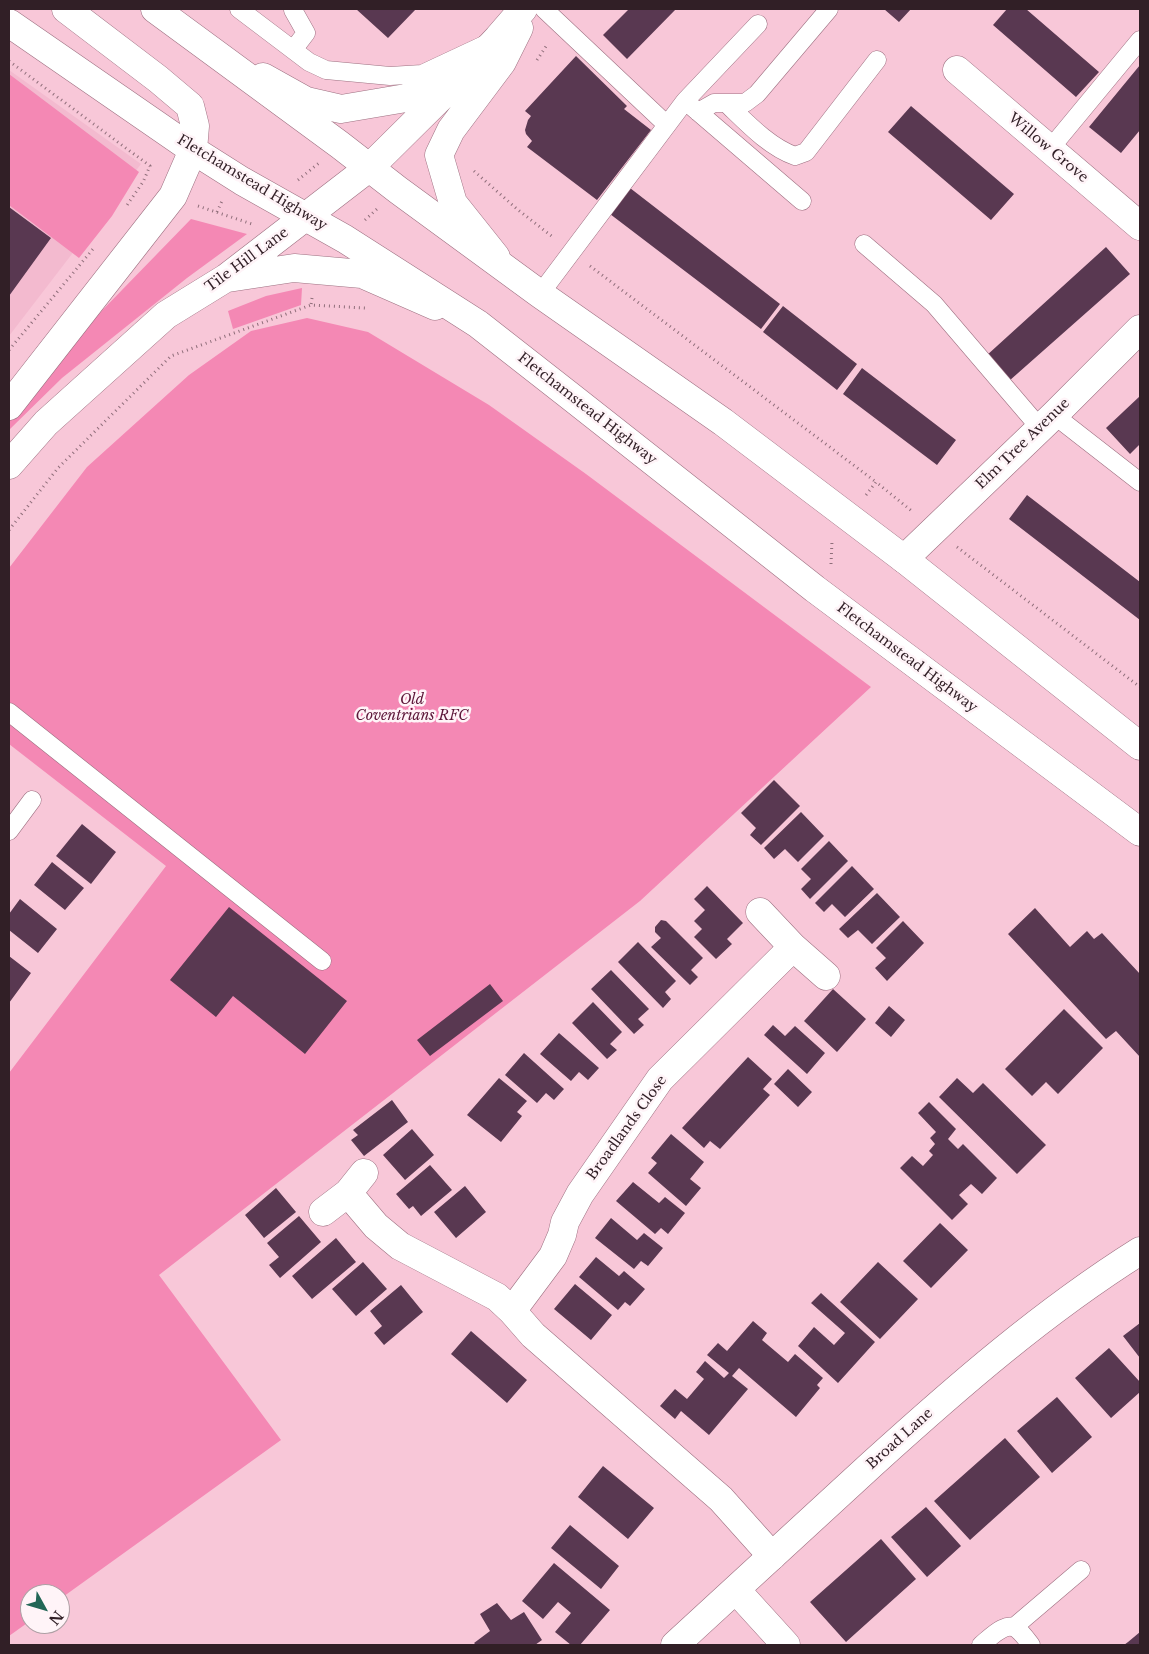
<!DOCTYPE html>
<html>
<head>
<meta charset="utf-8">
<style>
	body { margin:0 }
	#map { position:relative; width:1149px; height:1654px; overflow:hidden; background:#f8c7d8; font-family:"Libre Baskerville",serif }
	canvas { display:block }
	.frame { position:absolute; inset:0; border:10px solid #311f26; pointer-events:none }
	.north { position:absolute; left:20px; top:1584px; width:50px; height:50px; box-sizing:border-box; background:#fff4f8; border:1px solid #ad9fa4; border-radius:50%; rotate:129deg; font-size:14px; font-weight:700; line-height:20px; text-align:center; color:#311f26 }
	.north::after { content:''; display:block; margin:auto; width:18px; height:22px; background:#226656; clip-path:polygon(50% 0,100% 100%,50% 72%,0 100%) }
</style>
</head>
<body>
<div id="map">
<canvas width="1149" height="1654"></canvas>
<div class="frame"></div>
<div class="north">N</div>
</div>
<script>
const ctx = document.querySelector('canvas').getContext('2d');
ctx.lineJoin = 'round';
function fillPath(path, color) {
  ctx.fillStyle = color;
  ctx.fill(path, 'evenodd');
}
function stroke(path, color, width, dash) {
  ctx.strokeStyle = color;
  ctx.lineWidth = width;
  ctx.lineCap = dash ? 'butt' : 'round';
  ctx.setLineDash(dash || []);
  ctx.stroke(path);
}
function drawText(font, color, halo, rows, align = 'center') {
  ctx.font = font + ' "Libre Baskerville",serif';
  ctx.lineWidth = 5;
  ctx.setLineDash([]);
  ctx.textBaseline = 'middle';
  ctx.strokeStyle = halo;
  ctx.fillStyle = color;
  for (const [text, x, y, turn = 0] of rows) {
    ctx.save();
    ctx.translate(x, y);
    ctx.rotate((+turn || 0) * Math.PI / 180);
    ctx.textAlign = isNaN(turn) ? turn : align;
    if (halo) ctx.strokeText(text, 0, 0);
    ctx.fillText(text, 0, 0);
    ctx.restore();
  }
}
const built = new Path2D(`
	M9,70L141,164L9,336Z`);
const green = new Path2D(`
	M9,74L139,172L112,216L79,258L9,205Z
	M191,219L247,234L187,278L62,378L9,430V420L15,412L87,326Z
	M302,288L301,305L233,329L228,311L266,296Z
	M307,318L368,332L489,405L586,474L871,687L640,901L159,1275L281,1440L60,1599V1594H30V1621L9,1636V1073L166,866L9,744V568L87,467L189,375L251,331Z`);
const building = new Path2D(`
	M356,9H416L388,38Z
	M629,9H676L627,59L603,35Z
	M884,9H911L899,22Z
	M1007,9H1026L1099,72L1076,97L993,25Z
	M576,56L627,106L624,109L651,130L597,200L527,147L532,141L526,134L525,130L528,120L531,116L525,111Z
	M1140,65V130L1121,153L1089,127Z
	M911,106L1014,194L991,220L888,132Z
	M630,188L780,304L761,329L610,214Z
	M9,207L51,238L9,296Z
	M1106,247L1130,274L1009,381L986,356Z
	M783,306L857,364L837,390L763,332Z
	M862,368L956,440L937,465L843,394Z
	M1140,396V444L1130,454L1106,428Z
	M1027,495L1140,582V620L1009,519Z
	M774,780L800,806L761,845L750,835L756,828L741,813Z
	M801,812L824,836L798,862L785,849L774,859L764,848Z
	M82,824L116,852L91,884L56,856Z
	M829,841L848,861L810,899L801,889L811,879L801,869Z
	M52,862L84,888L65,910L34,885Z
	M852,866L874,889L845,917L832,904L824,912L815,903Z
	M707,886L743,923L727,939L732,944L716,959L694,937L702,929L694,921L705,910L694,899Z
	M877,893L900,917L872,944L858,930L848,938L839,929Z
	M20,899L57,929L38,953L9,930V914Z
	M229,907L347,1001L305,1054L233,996L216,1017L170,980Z
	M1035,908L1070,947L1087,931L1094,939L1102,933L1140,974V1057L1116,1031L1106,1039L1008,934Z
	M661,920L666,921L703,958L691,970L698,977L690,985L651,947L661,938L655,932V927Z
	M903,921L924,943L887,981L875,968L886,958L876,948Z
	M638,942L676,981L665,992L671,999L663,1008L618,962Z
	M9,956L31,973L9,1003Z
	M611,970L649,1009L638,1019L644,1025L634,1034L591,989Z
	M490,984L503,1001L430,1056L417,1040Z
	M833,989L866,1019L837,1052L804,1021Z
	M593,1002L622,1032L610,1044L617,1050L607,1059L572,1023Z
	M889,1006L905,1020L891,1037L875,1023Z
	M1064,1009L1103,1048L1058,1094L1046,1082L1032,1096L1005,1069Z
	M773,1025L785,1036L795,1026L825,1053L807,1074L764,1035Z
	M559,1033L599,1068L588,1080L579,1072L571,1081L540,1054Z
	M524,1053L564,1089L554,1100L546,1093L537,1103L505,1075Z
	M748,1057L772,1079L763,1089L770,1095L720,1149L710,1141L704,1148L682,1128Z
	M788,1069L812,1092L798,1107L774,1084Z
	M499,1078L527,1101L517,1112L522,1116L501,1142L467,1115Z
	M957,1078L973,1093L983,1083L1046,1145L1017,1174L939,1097Z
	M392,1100L408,1122L364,1156L351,1140L358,1135L353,1130Z
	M929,1102L956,1129L948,1139L958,1149L963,1144L997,1178L982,1194L971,1184L959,1195L968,1204L952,1220L900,1168L912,1156L923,1166L933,1155L929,1151L935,1144L930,1138L936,1132L918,1113Z
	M412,1129L434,1155L405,1180L383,1155Z
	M671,1134L704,1162L690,1179L701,1188L686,1206L648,1173L657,1163L651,1158Z
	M430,1165L452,1190L421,1216L413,1206L409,1209L396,1194Z
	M633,1182L659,1203L665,1197L685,1213L668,1234L661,1228L655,1234L616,1201Z
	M465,1186L486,1212L456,1238L434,1212Z
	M276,1188L296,1212L264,1238L245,1215Z
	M299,1216L321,1242L280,1278L269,1265L279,1257L267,1243Z
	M611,1218L637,1240L644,1233L663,1248L648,1266L641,1261L634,1269L595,1238Z
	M940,1223L968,1250L931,1288L903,1261Z
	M336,1238L356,1262L312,1299L292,1276Z
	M596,1257L619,1276L624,1271L645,1289L630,1306L625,1302L618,1310L579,1277Z
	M363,1262L387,1289L356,1316L332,1289Z
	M878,1262L918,1299L880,1339L840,1302Z
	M575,1284L612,1315L591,1340L554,1309Z
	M401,1285L423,1312L384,1345L374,1333L382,1326L370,1311Z
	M821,1293L875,1342L838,1383L798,1346L814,1327L834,1345L845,1333L811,1303Z
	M753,1321L767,1333L762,1340L788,1362L795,1354L823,1378L817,1385L820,1388L796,1417L739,1368L732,1376L748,1389L709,1435L681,1411L675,1419L660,1406L675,1389L687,1399L704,1379L696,1372L705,1361L724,1378L729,1373L707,1355L718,1343L727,1351Z
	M1140,1323V1358L1123,1336Z
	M471,1331L527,1380L507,1403L451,1354Z
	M1109,1348L1140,1382V1392L1111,1418L1075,1378Z
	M1057,1397L1092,1437L1052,1473L1017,1431Z
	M1005,1438L1040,1477L970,1540L934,1501Z
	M603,1466L654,1508L628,1539L578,1497Z
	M926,1507L961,1546L927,1577L891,1537Z
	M570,1525L619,1566L601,1589L551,1548Z
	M881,1539L916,1579L846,1642L810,1602Z
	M554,1563L610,1610L580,1645H571L555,1632L571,1613L558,1602L543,1619L522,1601Z
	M497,1603L511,1620L524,1612L542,1640L535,1645H476L474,1643L490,1631L480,1614Z
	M1140,1632V1645H1124L1128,1642Z`);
const path = new Path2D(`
	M537,60L547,45
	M9,61L150,166L143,182L125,208
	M474,171L517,209L554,238
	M298,180L319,163
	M198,206L252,224
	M217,212L222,201
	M365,220L377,209
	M590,266L876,482
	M312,298L311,305L365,308
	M9,350L93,249
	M866,495L876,482L913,512
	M9,530L58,468L171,356L311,305
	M957,547L1140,687
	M831,564L832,541`);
const service = new Path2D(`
	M239,9L309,62L326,70L390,76L422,74L484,45
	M544,9L667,125
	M293,50L306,33L293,10
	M726,103C746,122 769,147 795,156L806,152L877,60
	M690,105L802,201
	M698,112L714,103H745L757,94L829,9
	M1049,150L1140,40
	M864,244L934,304L1040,428
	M540,294L685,101L758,24
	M1054,415L1140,482
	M9,712L322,961
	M9,831L32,800
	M1014,1627L1081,1570
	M981,1645C990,1638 1007,1619 1018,1630C1023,1634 1027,1640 1031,1645`);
const minor = new Path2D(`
	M957,70L1140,226
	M904,559L1054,415L1140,329
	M760,912L793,947L826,976
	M348,1193L376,1226L400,1246L497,1297L512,1311
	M323,1212L348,1193L364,1173
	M772,1556L721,1499L533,1335L512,1311L553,1256L562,1235L565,1222L580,1194L660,1079L793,947
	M736,1590L786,1645`);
const tertiary = new Path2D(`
	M675,1645C741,1585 806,1524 872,1464C957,1387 1043,1312 1140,1251`);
const secondary = new Path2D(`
	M263,77L306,101L341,109L406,98L451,79
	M496,257L453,203L439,155L451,130L502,62L519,28
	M228,278L294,268L362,274L435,306
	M9,406L173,196L193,150
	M9,465L46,423L166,315L226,278L370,167L464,74L498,38L523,9`);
const trunk = new Path2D(`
	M66,9L158,79L190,106L195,126L193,150
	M155,9L340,145L398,190L540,294L723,422L904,559L1140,746
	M9,23L193,150L242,181L345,239L478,324L570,396L815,589L1140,832`);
const streetNames = [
	["Willow Grove",1048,148,40],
	["Fletchamstead Highway",252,183,31],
	["Tile Hill Lane",247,260,-36],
	["Fletchamstead Highway",587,409,38],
	["Elm Tree Avenue",1023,444,-44],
	["Fletchamstead Highway",907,658,37],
	["Broadlands Close",627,1128,-54],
	["Broad Lane",900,1439,-42]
];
const parkNames = [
	["Old",412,700],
	["Coventrians RFC",412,716]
];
fillPath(built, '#f3bacf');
fillPath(green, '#f488b4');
fillPath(building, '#593851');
stroke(service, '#9d7081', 19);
stroke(minor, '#9d7081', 29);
stroke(tertiary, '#9d7081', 29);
stroke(secondary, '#9d7081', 29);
stroke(trunk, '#9d7081', 29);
stroke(path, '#8f6e7a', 3, [1, 4]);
stroke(service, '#fff', 18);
stroke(minor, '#fff', 28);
stroke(tertiary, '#fff', 28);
stroke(secondary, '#fff', 28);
stroke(trunk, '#fff', 28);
drawText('14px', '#311f26', '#fff4f8', streetNames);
drawText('italic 14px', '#5d1739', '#fff4f8', parkNames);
</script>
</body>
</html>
